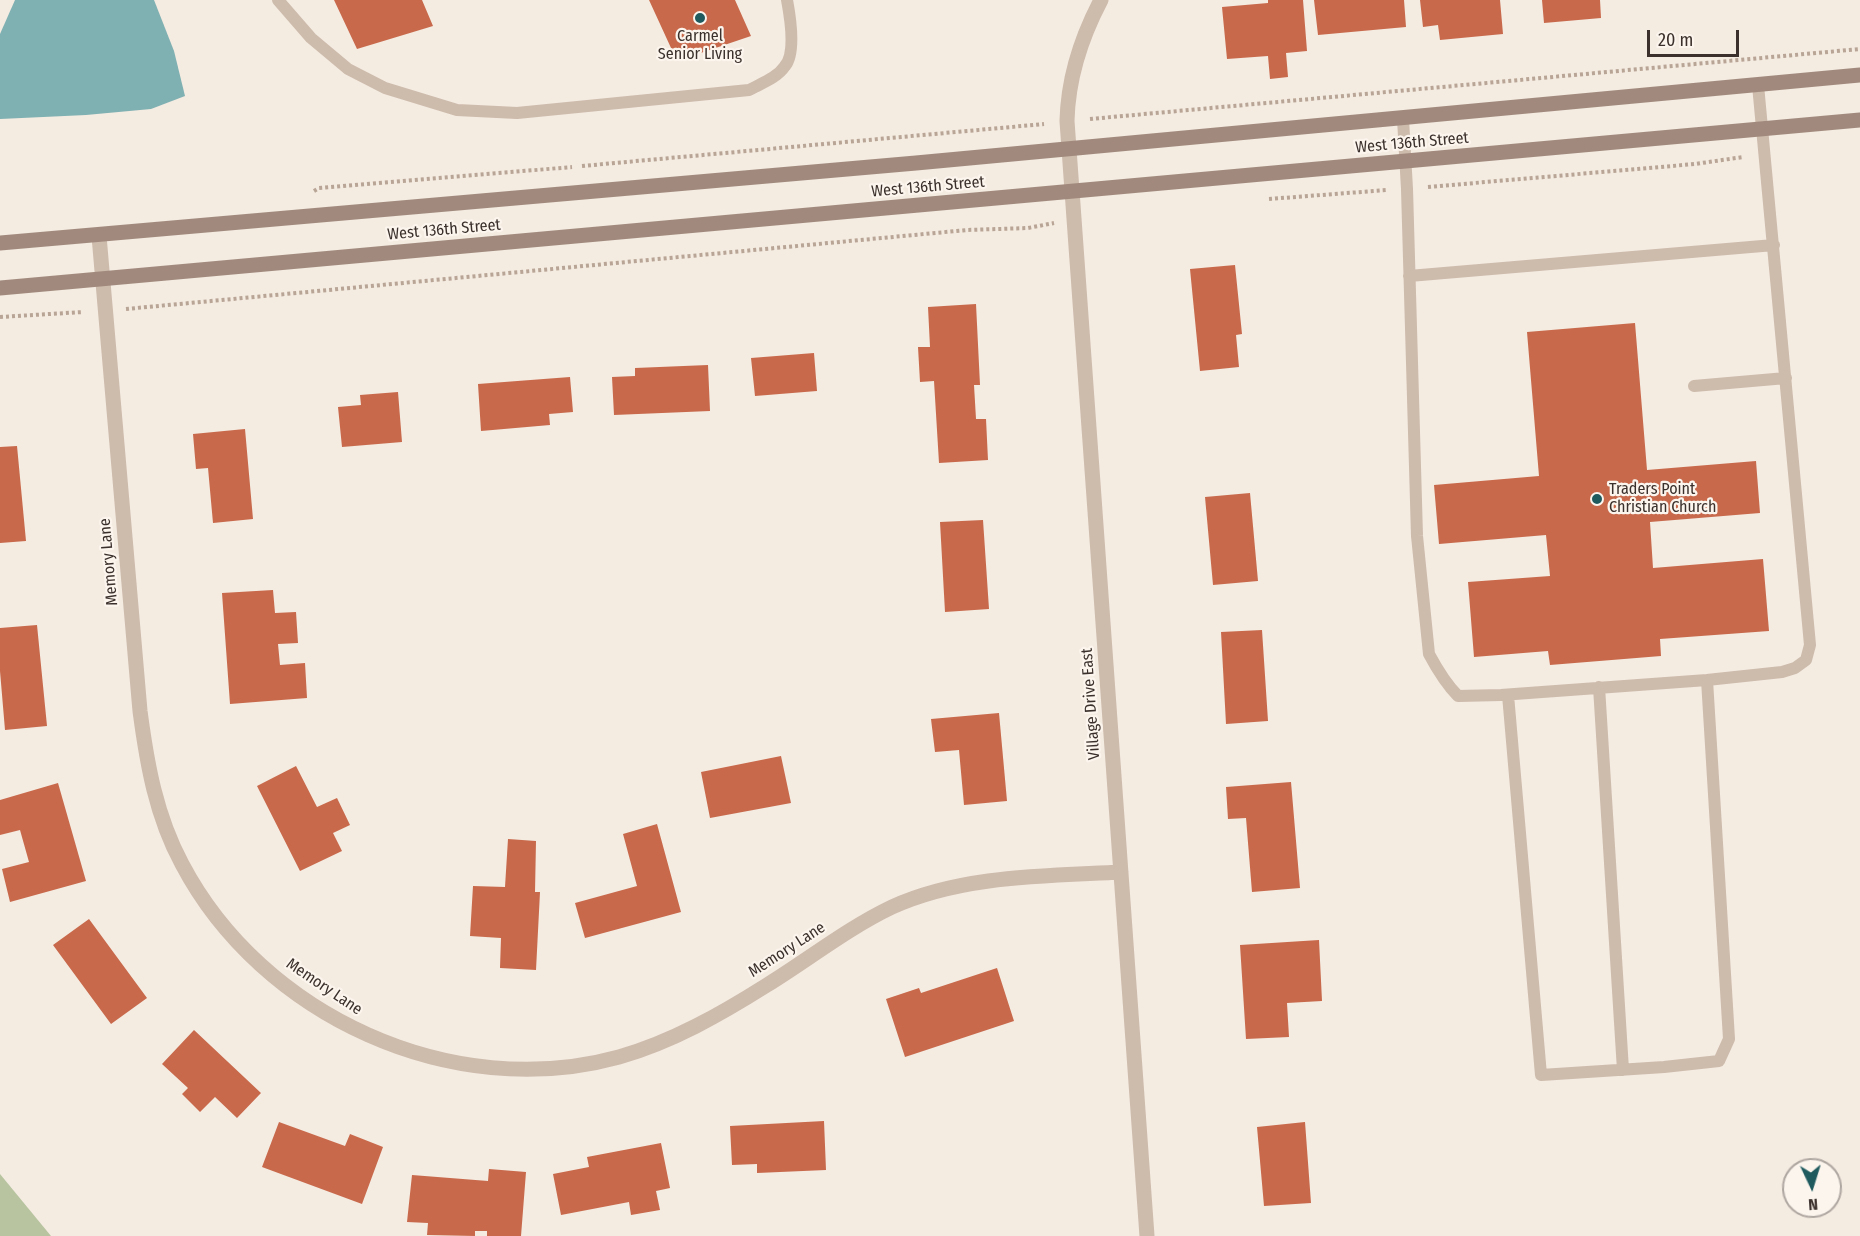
<!DOCTYPE html>
<style>
body{margin:0}
#map{position:relative;width:1860px;height:1236px;overflow:hidden;background:#f4ebe1;font-family:"Fira Sans Condensed",sans-serif}
canvas{display:block}
.north{position:absolute;left:1782px;top:1158px;width:60px;height:60px;box-sizing:border-box;background:#fbf5ee;border:2px solid #aea6a0;border-radius:50%;rotate:176deg;font-size:16px;font-weight:700;line-height:24px;text-align:center;color:#3b302b}
.north::after{content:'';display:block;margin:auto;width:21px;height:27px;background:#1f5a5e;clip-path:polygon(50% 0,100% 100%,50% 72%,0 100%)}
.scale{position:absolute;left:1647px;top:30px;width:92px;height:27px;box-sizing:border-box;border:3px solid #3b302b;border-top:0;padding-left:8px;font-size:18px;line-height:21px;white-space:nowrap;color:#3b302b;-webkit-text-stroke:4px #fbf5ee;paint-order:stroke}
</style>
<div id="map">
<canvas width="1860" height="1236"></canvas>
<div class="north">N</div>
<div class="scale">20 m</div>
</div>
<script>
const ctx = document.querySelector('canvas').getContext('2d');
ctx.lineJoin = 'round';
function paint(path, color) { ctx.fillStyle = color; ctx.fill(path, 'evenodd'); }
function trace(path, color, width, dash) { ctx.strokeStyle = color; ctx.lineWidth = width; ctx.lineCap = dash ? 'butt' : 'round'; ctx.setLineDash(dash || []); ctx.stroke(path); }
function drawText(font, color, halo, rows, align = 'center') {
  ctx.font = font + ' "Fira Sans Condensed",sans-serif'; ctx.lineWidth = 4.5; ctx.setLineDash([]); ctx.textBaseline = 'middle'; ctx.strokeStyle = halo; ctx.fillStyle = color; for (const [text, x, y, turn = 0] of rows) {
    ctx.save(); ctx.translate(x, y); ctx.rotate((+turn || 0) * Math.PI / 180); ctx.textAlign = isNaN(turn) ? turn : align; if (halo) ctx.strokeText(text, 0, 0); ctx.fillText(text, 0, 0); ctx.restore();
  }
}
paint(new Path2D(`
 M0,1174L51,1236H0Z`), '#b8c4a0');
paint(new Path2D(`
 M15,0H154L174,51L185,96L151,109L86,115L0,119V34Z`), '#7fb0b2');
paint(new Path2D(`
 M334,0H422L433,26L357,49Z
 M649,0H735L751,36L677,61Z
 M1268,0H1303L1307,51L1286,53L1288,77L1270,79L1268,56L1227,59L1222,7L1268,3Z
 M1314,0H1404L1406,27L1318,35Z
 M1420,0H1500L1503,34L1440,40L1438,25L1423,27Z
 M1542,0H1600L1601,18L1544,23Z
 M1235,265L1242,334L1236,335L1239,367L1200,371L1190,269Z
 M976,304L980,385H974L976,419H986L988,460L939,463L934,381L920,382L918,347H930L928,307Z
 M1635,323L1647,470L1756,461L1760,513L1650,522L1653,568L1763,559L1769,631L1660,639L1661,656L1550,665L1548,651L1474,657L1468,582L1550,576L1546,535L1439,544L1434,485L1539,476L1527,332Z
 M814,353L817,391L755,396L751,358Z
 M708,365L710,411L614,415L612,377L635,376V368Z
 M570,377L573,412L549,414L550,425L481,431L478,384Z
 M398,392L402,442L342,447L338,407L361,405L360,395Z
 M245,429L253,519L213,523L208,468L196,469L193,434Z
 M17,446L26,541L0,543V447Z
 M1250,493L1258,581L1213,585L1205,497Z
 M983,520L989,609L945,612L940,522Z
 M273,590L275,613L296,612L298,643L278,644L280,665L305,663L307,698L230,704L222,593Z
 M37,625L47,726L5,730L0,671V628Z
 M1262,630L1268,721L1226,724L1221,632Z
 M999,713L1007,801L964,805L959,750L935,752L931,719Z
 M781,756L791,803L710,818L701,772Z
 M296,766L317,807L337,798L350,825L333,833L342,851L300,871L257,786Z
 M1291,782L1300,888L1252,892L1246,818L1228,819L1226,787Z
 M58,783L86,881L10,902L2,869L29,862L20,830L0,835V800Z
 M657,824L681,912L585,938L575,903L637,886L623,834Z
 M508,839L536,841L535,892H540L536,970L500,968L501,938L470,936L473,886L505,887Z
 M89,919L147,998L111,1024L53,945Z
 M1319,940L1322,1001L1287,1003L1289,1037L1246,1039L1240,945Z
 M997,968L1014,1021L905,1057L886,999L919,988L921,993Z
 M194,1030L261,1093L237,1118L215,1097L200,1112L182,1094L188,1088L162,1064Z
 M824,1121L826,1170L757,1173V1164L732,1165L730,1126Z
 M279,1122L345,1146L350,1134L383,1147L362,1204L262,1167Z
 M1305,1122L1311,1203L1264,1206L1257,1127Z
 M661,1143L670,1188L656,1191L660,1210L631,1215L629,1202L561,1215L553,1174L589,1167L587,1157Z
 M489,1169L526,1172L521,1236H487V1231H475V1236L427,1235L428,1223L407,1222L412,1175L488,1181Z`), '#c8694b');
trace(new Path2D(`
 M1090,119L1860,49
 M582,166L1044,124
 M1428,187L1695,164L1743,157
 M314,191L319,188L572,167
 M1269,199L1387,190
 M126,309L967,230L1028,228L1054,223
 M0,317L83,312`), '#b9a596', 4, [3, 3]);
trace(new Path2D(`
 M278,0L311,38L348,69L385,88L457,110L517,113L749,90C762,83 777,78 785,66C796,53 790,16 787,0
 M1403,119L1407,189L1417,536L1429,654C1437,669 1445,683 1458,696L1501,695L1707,680L1782,672L1795,668L1806,660L1810,645L1758,85
 M1409,276L1774,245
 M1694,386L1786,378
 M1599,687L1623,1070
 M1508,695L1541,1075L1664,1067L1719,1061L1729,1039L1707,680`), '#cdbbac', 12);
trace(new Path2D(`
 M1101,0C1081,38 1068,78 1067,121L1147,1236
 M99,236L140,711C147,764 156,816 182,864C262,1016 452,1103 619,1057C672,1042 721,1014 767,985C809,959 848,928 892,907C962,875 1046,876 1121,872`), '#cdbbac', 15);
trace(new Path2D(`
 M0,243L916,163L1860,75
 M0,288L1860,120`), '#a18a7d', 15);
for (const [x, y, r, color] of [
 [700,18,6,"#1f5a5e"],
 [1597,499,6,"#1f5a5e"]
]) { const dot = new Path2D(); dot.arc(x, y, r, 0, 2 * Math.PI); ctx.fillStyle = color; ctx.fill(dot); trace(dot, '#fbf5ee', 2); }
drawText('16px', '#3b302b', '#fbf5ee', [
 ["Carmel",700,37],
 ["Senior Living",700,55],
 ["Traders Point",1609,490,"left"],
 ["Christian Church",1609,508,"left"]
]);
drawText('16px', '#3b302b', '#fbf5ee', [
 ["West 136th Street",1412,143,-5],
 ["West 136th Street",928,187,-5],
 ["West 136th Street",444,230,-5],
 ["Memory Lane",109,562,-95],
 ["Village Drive East",1091,704,-94],
 ["Memory Lane",787,950,-33],
 ["Memory Lane",324,987,34]
]);
</script>
